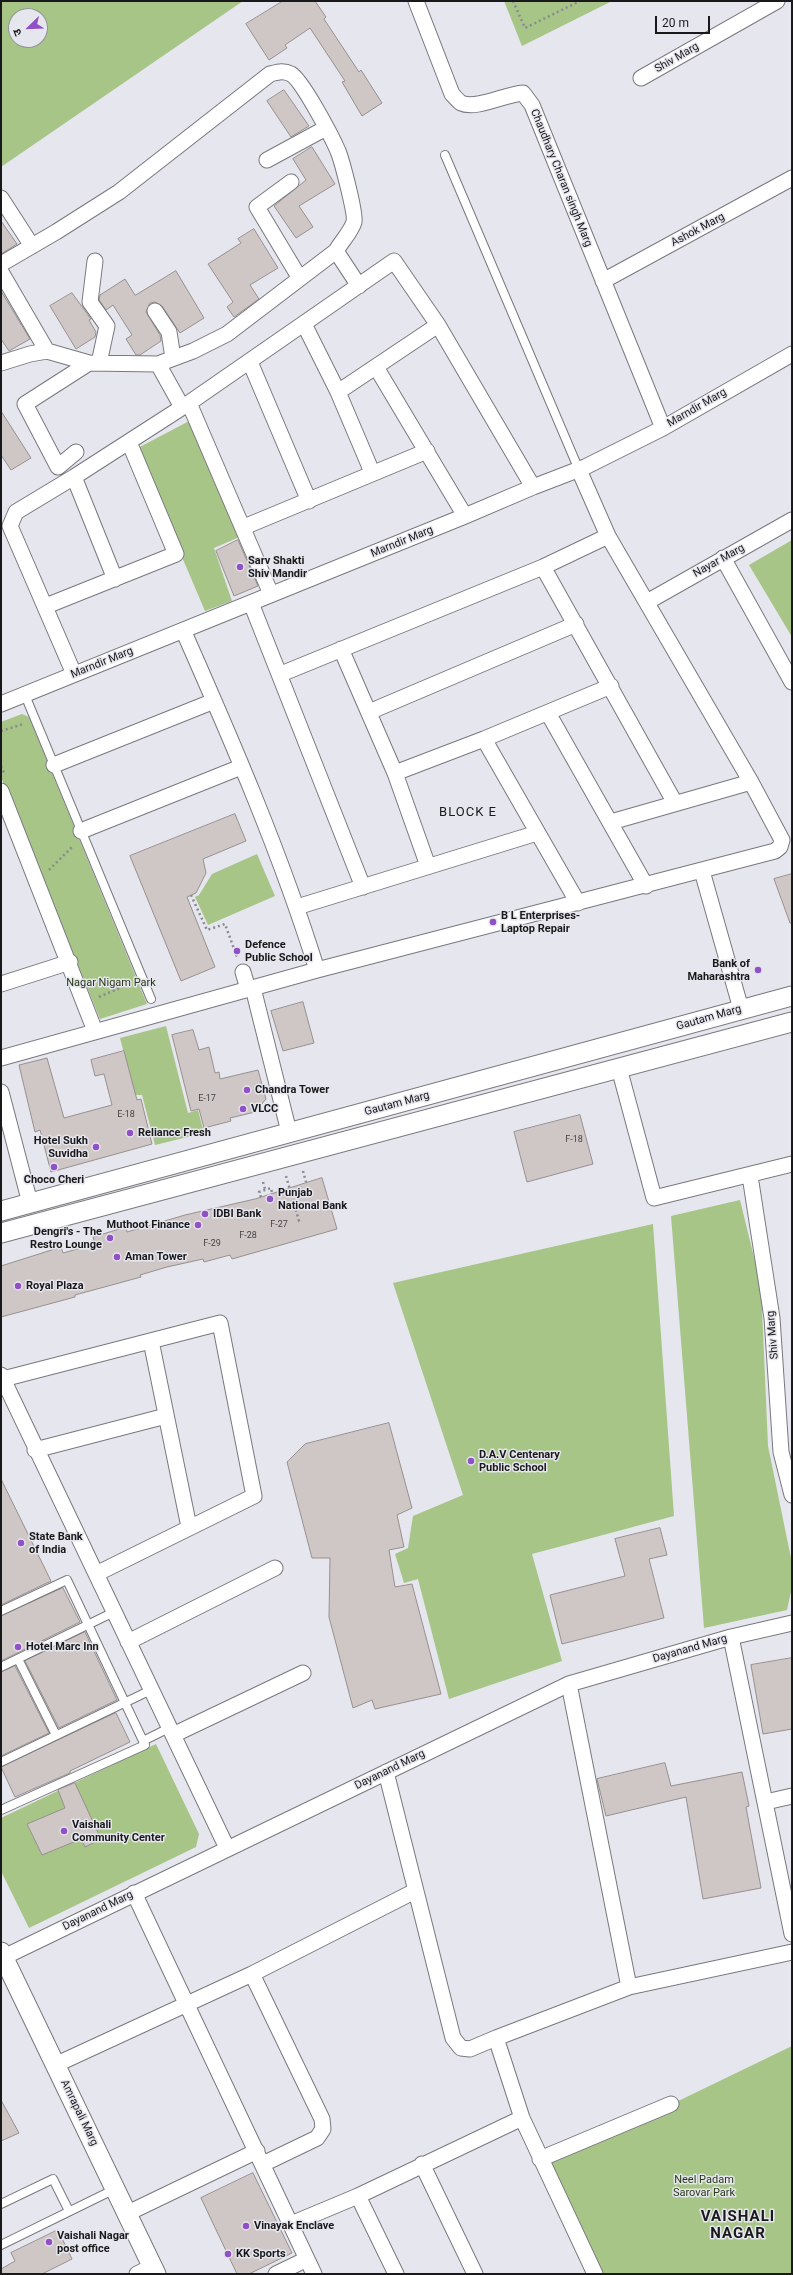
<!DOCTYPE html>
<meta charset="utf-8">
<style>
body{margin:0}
#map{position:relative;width:793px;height:2275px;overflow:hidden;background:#e6e6ee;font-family:Roboto,"Noto Sans Devanagari",sans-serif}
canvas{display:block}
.frame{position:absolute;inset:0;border:2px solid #19191b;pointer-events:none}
.north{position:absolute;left:8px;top:8px;width:40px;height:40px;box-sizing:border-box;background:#e6e6ee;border:1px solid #94949a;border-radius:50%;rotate:247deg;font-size:11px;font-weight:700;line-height:16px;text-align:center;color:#19191b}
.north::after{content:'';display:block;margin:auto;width:14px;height:18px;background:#9151c6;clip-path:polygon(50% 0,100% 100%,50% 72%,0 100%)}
.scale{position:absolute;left:655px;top:16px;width:55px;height:18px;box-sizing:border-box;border:2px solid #19191b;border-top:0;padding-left:5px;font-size:12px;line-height:14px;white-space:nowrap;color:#19191b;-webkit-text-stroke:3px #e6e6ee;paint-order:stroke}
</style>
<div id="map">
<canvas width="793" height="2275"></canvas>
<div class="frame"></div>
<div class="north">उ</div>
<div class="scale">20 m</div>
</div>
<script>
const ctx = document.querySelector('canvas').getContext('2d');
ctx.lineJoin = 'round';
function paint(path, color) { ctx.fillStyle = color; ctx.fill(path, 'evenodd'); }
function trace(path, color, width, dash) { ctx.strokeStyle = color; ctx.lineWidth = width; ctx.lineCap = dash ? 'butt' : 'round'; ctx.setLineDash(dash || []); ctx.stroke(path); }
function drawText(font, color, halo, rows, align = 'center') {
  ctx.font = font + ' Roboto,sans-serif'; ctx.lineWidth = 3; ctx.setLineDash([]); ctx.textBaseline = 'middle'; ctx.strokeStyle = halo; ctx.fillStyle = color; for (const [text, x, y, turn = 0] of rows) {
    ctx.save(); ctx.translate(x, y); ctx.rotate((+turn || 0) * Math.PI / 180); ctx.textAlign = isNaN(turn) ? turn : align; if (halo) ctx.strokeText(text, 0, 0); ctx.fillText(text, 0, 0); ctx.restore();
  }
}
paint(new Path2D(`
 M1,1H243L1,167ZM16,16H40V40H16Z
 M504,1H612L522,46Z
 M193,419L244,535L214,548L232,601L205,611L136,449Z
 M792,540V637L749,565Z
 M22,714L29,717L147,1004L100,1019L1,777V722Z
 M257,854L275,896L208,925L195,897L199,895L212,874Z
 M166,1026L188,1113L198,1110L204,1133L155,1145L142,1095H135L120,1038Z
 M740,1200L761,1286L768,1446L792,1563V1587L787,1610L704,1628L671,1216Z
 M653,1224L674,1516L532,1554L562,1661L449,1699L418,1579L404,1583L395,1554L408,1548L413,1516L463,1495L393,1283Z
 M156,1744L199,1834L196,1847L29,1928L1,1871V1818Z
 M792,2046V2274H603L550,2163Z`), '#a6c587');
const building = new Path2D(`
 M283,1H315L326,17L324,19L359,72L361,70L382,103L362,116L342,82L345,81L310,28L285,45L287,48L269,60L246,24Z
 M284,90L309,126L291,137L267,101Z
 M312,147L335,184L299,206L313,227L296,238L274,206L306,180L293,159Z
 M1,221L17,244L1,254Z
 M254,229L278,268L250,285L259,299L234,317L227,307L233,302L208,264L241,243L238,239Z
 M176,271L204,318L180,333L162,306L155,302L150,303L146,312L160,335L161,341L140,355H136L126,339L132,335L113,305L106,310L99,300L100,295L125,279L135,295Z
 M1,291L30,339L9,351L1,339Z
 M72,293L91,319L89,320L96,332L95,337L76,349L50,306Z
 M1,411L31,458L11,470L1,455Z
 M238,540L258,586L234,596L216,551Z
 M235,814L246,841L203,859L206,873L196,893L187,897L215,967L181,981L130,856Z
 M792,874V923H790L774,879Z
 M303,1002L314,1043L283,1051L271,1011Z
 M193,1030L199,1050L209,1047L215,1073L219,1072L220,1079L258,1070L266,1099L255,1112L230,1118L231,1121L204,1128L199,1109L191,1111L172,1035Z
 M124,1051L137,1100L141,1099L152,1144L51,1172L40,1130L35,1132L19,1065L47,1058L64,1118L112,1105L104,1074L95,1076L91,1060Z
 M580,1115L593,1164L527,1182L514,1132Z
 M322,1178L337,1229L232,1259L230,1255L204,1262L203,1259L167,1267L140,1275L141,1277L75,1295V1297L1,1317V1266L61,1247L63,1253L95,1244L93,1237L126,1227L127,1232L185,1215L255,1199Z
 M389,1423L412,1508L397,1515L404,1547L389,1550L395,1587L412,1584L441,1694L375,1709L372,1700L353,1708L329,1617L330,1558H312L287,1462L305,1444Z
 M1,1479L51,1581L1,1605Z
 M660,1528L667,1555L649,1559L664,1618L562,1644L550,1595L625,1576L615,1539Z
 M63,1588L80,1622L1,1661V1616Z
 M85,1632L117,1700L59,1728L25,1661Z
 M792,1658V1729L763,1734L751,1665Z
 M15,1666L49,1733L1,1756V1672Z
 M116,1713L130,1742L70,1771V1773L15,1797L1,1767Z
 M665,1763L671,1786L742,1772L749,1806L746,1807L761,1888L703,1899L686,1797L606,1816L597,1779Z
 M75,1783L101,1839L85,1847L81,1839L42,1855L27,1824L65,1808L58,1790Z
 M1,2100L19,2133L1,2141Z
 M253,2173L292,2253L249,2274H237L201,2198Z
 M58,2230L72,2259L42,2274H1V2269L15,2261L11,2253Z`);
paint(building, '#cfc6c6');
trace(building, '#988f8f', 1);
const service = new Path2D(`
 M445,155L579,470
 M25,695L151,999
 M1,1611L67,1580L145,1745L1,1810
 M18,1659L56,1735
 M1,1667L114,1612
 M143,1741L169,1728
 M1,1762L151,1690
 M1,2204L53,2179L69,2211
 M1,2245L115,2189`);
const minor = new Path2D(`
 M416,1L452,94C454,96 458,101 461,103C476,110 506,94 523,93L532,105L663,428
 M641,78L777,1
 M267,160L326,128
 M291,182L257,207L299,277
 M1,198L32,246
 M95,261L90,302L107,326L99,363
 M1,264L56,232L119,192L270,74C278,72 283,70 291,74C302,80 332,137 338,151C342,161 356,214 354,222C351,232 341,242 336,251
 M1,272L47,351L89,363L158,364L193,351L227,334L336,251L359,286
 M603,281L792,178
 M155,311L169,332L173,358
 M304,324L338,392L372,472
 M250,362L309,501
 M1,363L30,354L47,351
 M158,364L182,407
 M376,367L465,516
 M338,392L438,325
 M189,403L271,594
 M76,452L58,467L25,404L89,363
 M74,477L115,579
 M244,527L427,451
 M723,558L792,682
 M543,567L675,803
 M647,602L792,520
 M251,603L363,887
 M46,606L176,554L129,442
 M183,630C232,741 281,854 317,970
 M341,649L395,773L428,866
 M74,674L10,526L16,512L74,477L189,403L394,261L438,325L533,487
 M281,674L543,567L608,536
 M1,704L465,516L533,487L585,467L663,428L792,354
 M369,712L576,624
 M548,713L646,886
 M484,739L578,903
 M54,765L214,701
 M395,773L484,739L611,686
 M1,791L95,1031
 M611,822L751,782
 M81,831L241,767
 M702,871L741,1009
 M297,907L537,833
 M243,972L248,989
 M1,984L70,962
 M253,988L289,1132
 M1,1058L317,970L775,851L780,847L782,840L751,782L608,536L579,470
 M619,1068L654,1198L792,1164
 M1,1092L30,1203
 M750,1176L772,1318L781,1452L792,1495
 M151,1341L189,1527
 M1,1375L227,1848
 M3,1379L220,1323L254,1496L96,1574
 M35,1450L166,1416
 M731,1637L792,1934
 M128,1642L275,1568
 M569,1684L629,1987
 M173,1735L303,1673
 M386,1772L453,2038L461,2048L470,2049L496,2038L629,1987L792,1952
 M766,1802L792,1796
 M134,1893L314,2274
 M4,1957L569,1684L731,1637L792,1623
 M252,1974L322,2119L323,2129L317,2138L263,2164
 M496,2038L522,2118L595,2274
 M55,2065L252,1974L415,1891
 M540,2159L671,2104
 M422,2164L475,2274
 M358,2196L396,2274
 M128,2213L257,2151
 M291,2224L358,2196L522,2118
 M137,2274L153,2266
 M276,2274L307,2259`);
const tertiary = new Path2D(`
 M1,1211L792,996
 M1,1233L792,1022
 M1,1952L156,2274`);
trace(service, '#78787f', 10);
trace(minor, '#78787f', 17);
trace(tertiary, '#78787f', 21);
trace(new Path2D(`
 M513,1L525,28L580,1
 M1,731L23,724
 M1,766L5,775
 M49,870L73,846
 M191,895L207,930L225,924L237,957
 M99,997L131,983
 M303,1171L306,1182
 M286,1176L299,1221L302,1220
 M263,1182L265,1189
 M261,1197L259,1192L271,1188L272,1193`), '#8a8a90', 2.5, [2, 3]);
trace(service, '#fff', 8);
trace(minor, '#fff', 15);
trace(tertiary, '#fff', 19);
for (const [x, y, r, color] of [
 [240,567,4,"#9151c6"],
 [493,922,4,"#9151c6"],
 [237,951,4,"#9151c6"],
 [758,970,4,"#9151c6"],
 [247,1090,4,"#9151c6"],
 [243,1109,4,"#9151c6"],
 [130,1133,4,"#9151c6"],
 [96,1147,4,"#9151c6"],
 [54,1167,4,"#9151c6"],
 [270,1199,4,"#9151c6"],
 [205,1214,4,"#9151c6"],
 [198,1225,4,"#9151c6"],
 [110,1238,4,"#9151c6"],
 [117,1257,4,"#9151c6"],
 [18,1286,4,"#9151c6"],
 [471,1461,4,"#9151c6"],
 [21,1543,4,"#9151c6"],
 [18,1647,4,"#9151c6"],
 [64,1831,4,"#9151c6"],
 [246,2226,4,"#9151c6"],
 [49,2242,4,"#9151c6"],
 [228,2254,4,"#9151c6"]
]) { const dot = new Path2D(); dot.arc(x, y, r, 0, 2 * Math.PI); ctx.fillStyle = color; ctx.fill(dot); trace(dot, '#e6e6ee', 1.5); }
drawText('9px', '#464446', null, [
 ["E-17",207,1099],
 ["E-18",126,1115],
 ["F-18",574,1140],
 ["F-27",279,1225],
 ["F-28",248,1236],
 ["F-29",212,1244]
]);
drawText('11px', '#19191b', '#e6e6ee', [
 ["Shiv Marg",677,58,-30],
 ["Chaudhary Charan singh Marg",561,178,68],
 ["Ashok Marg",698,230,-28],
 ["Marndir Marg",697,408,-30],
 ["Marndir Marg",402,542,-22],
 ["Nayar Marg",719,561,-29],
 ["Marndir Marg",102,663,-22],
 ["Gautam Marg",709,1018,-16],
 ["Gautam Marg",397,1104,-15],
 ["Shiv Marg",773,1335,-95],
 ["Dayanand Marg",690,1649,-16],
 ["Dayanand Marg",390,1770,-26],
 ["Dayanand Marg",98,1911,-26],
 ["Amrapali Marg",79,2113,64]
]);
drawText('bold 11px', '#19191b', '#e6e6ee', [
 ["Sarv Shakti",248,561],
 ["Shiv Mandir",248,574],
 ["B L Enterprises-",501,916],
 ["Laptop Repair",501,929],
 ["Defence",245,945],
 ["Public School",245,958],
 ["Bank of",750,964,"right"],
 ["Maharashtra",750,977,"right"],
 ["Chandra Tower",255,1090],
 ["VLCC",251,1109],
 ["Reliance Fresh",138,1133],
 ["Hotel Sukh",88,1141,"right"],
 ["Suvidha",88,1154,"right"],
 ["Choco Cheri",54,1180,"center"],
 ["Punjab",278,1193],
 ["National Bank",278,1206],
 ["IDBI Bank",213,1214],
 ["Muthoot Finance",190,1225,"right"],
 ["Dengri's - The",102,1232,"right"],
 ["Restro Lounge",102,1245,"right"],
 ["Aman Tower",125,1257],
 ["Royal Plaza",26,1286],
 ["D.A.V Centenary",479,1455],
 ["Public School",479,1468],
 ["State Bank",29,1537],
 ["of India",29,1550],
 ["Hotel Marc Inn",26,1647],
 ["Vaishali",72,1825],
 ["Community Center",72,1838],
 ["Vinayak Enclave",254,2226],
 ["Vaishali Nagar",57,2236],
 ["post office",57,2249],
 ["KK Sports",236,2254]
], 'left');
drawText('11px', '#293916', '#e6e6ee', [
 ["Nagar Nigam Park",111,983],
 ["Neel Padam",704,2180],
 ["Sarovar Park",704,2193]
]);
ctx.letterSpacing = '1px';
drawText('13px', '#19191b', '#e6e6ee', [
 ["BLOCK E",468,813]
]);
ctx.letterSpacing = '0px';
ctx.letterSpacing = '1px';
drawText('bold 15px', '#19191b', '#e6e6ee', [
 ["VAISHALI",738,2217],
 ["NAGAR",738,2234]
]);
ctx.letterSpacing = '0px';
</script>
